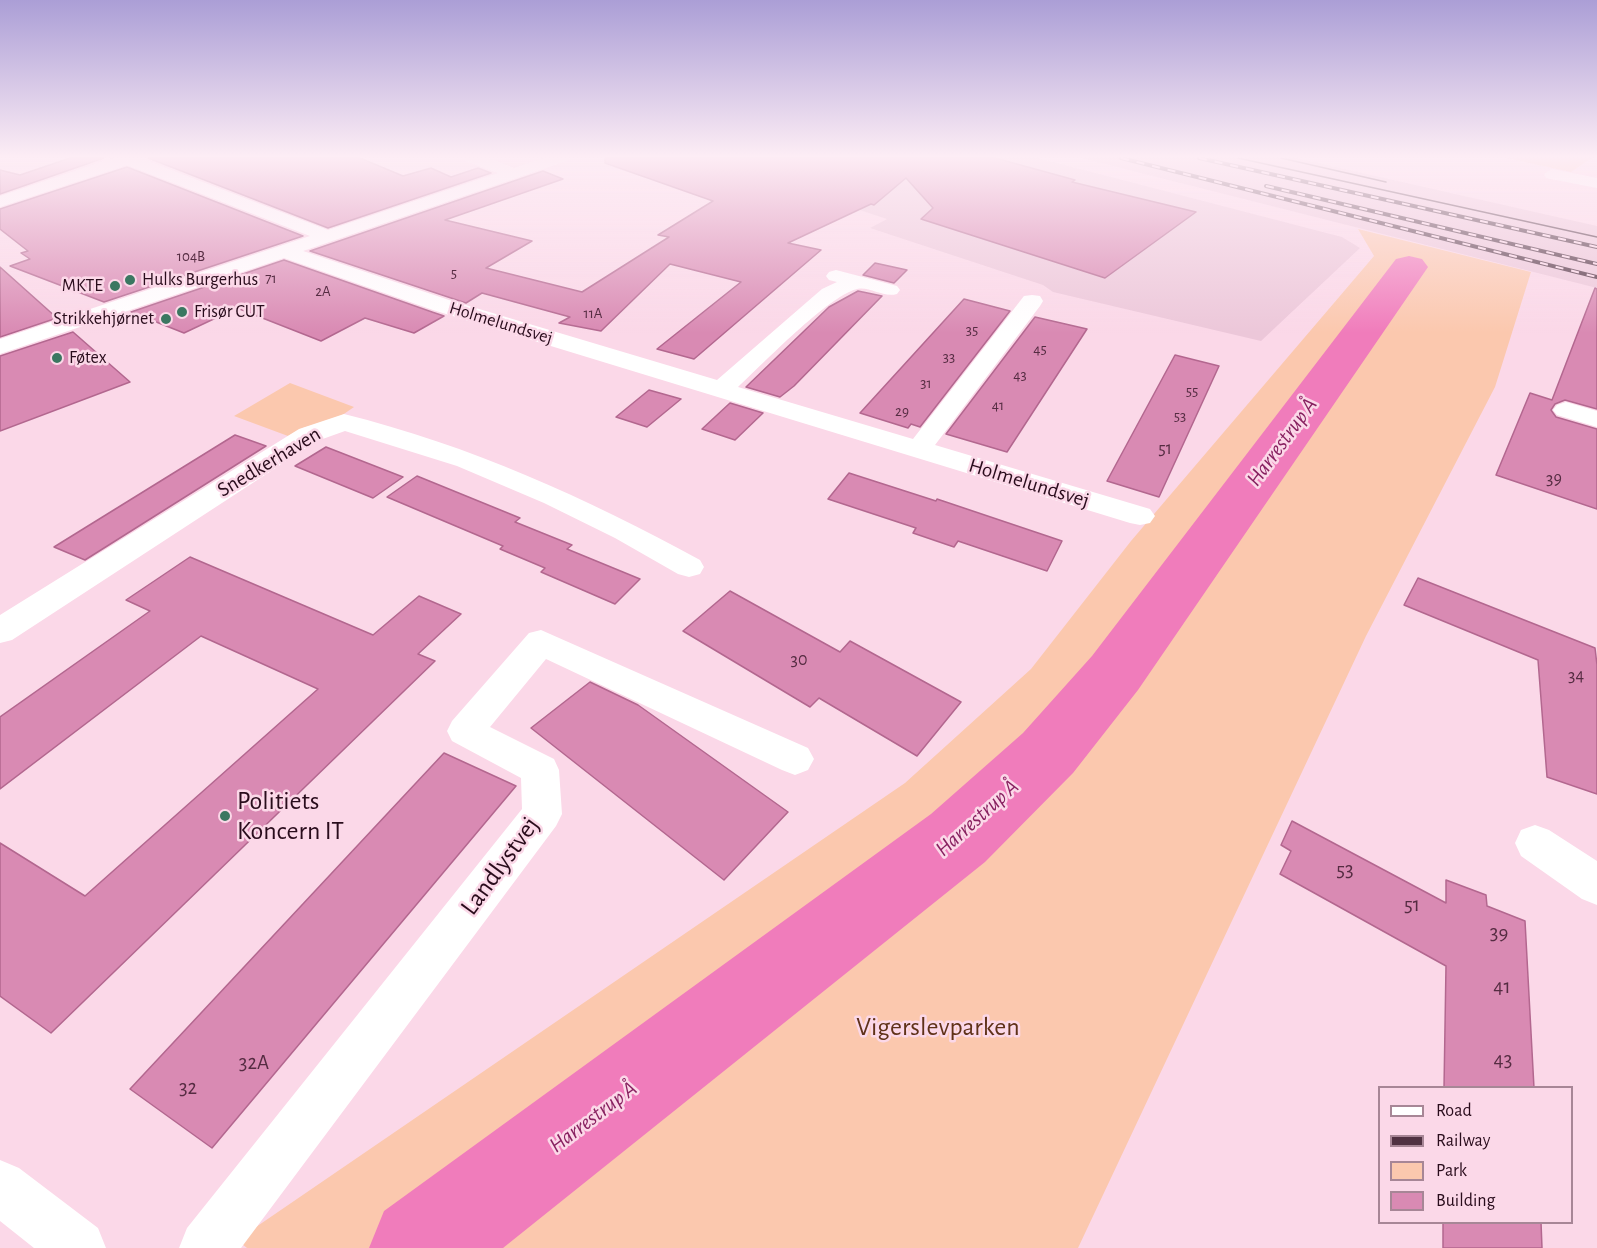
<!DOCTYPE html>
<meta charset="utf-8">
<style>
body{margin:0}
#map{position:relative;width:1597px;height:1248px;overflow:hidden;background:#fbd8e8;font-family:"Alegreya Sans",sans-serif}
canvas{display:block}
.legend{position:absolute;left:1378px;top:1086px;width:195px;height:138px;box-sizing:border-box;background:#fbd8e8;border:2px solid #a78696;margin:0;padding:8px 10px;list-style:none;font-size:18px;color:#290c1c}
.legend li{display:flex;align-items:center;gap:12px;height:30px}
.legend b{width:30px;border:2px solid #a78696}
</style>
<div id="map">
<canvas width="1597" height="1248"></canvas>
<ul class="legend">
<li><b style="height:8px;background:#fff"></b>Road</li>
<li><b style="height:8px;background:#503242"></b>Railway</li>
<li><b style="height:16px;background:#fbc8ae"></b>Park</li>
<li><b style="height:16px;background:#d98ab3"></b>Building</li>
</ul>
</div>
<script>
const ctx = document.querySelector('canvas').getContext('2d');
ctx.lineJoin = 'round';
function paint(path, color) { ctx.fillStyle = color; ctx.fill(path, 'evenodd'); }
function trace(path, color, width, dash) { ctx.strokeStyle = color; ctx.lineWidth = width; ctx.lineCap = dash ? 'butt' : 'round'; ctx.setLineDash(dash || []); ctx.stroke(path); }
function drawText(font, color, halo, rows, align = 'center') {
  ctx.font = font + ' "Alegreya Sans",sans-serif'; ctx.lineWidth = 5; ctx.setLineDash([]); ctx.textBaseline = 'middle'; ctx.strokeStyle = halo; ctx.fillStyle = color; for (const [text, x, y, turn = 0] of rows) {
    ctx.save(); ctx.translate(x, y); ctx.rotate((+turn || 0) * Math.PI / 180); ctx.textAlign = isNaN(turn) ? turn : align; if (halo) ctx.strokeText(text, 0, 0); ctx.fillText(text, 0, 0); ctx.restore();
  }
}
paint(new Path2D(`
 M1038,158L1342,237L1360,248L1261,341L1053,292L1043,285L870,228L887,219L832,201L768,159Z
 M1081,158H1296L1597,226V288Z`), '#ecc7d9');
paint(new Path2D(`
 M1506,158H1592L1571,172Z
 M1358,229L1531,272L1495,387L1366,636L1078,1248H247L237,1240L905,783L1031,669L1131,541L1374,256Z
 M290,383L354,407L338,418L303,428L288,436L234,416Z`), '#fbc8ae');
paint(new Path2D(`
 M1409,256L1422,259L1428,267L1138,690L1073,773L985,862L503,1248H369L384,1211L931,814L1023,733L1092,656L1396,259Z`), '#f07cbb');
const building = new Path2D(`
 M70,158H104L0,194V170L20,175Z
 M148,158H360L403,176L431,168L451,177L478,168L491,173L328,228Z
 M605,158H995L1075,180L1072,182L1196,212L1105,278L921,219L933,208L906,178L874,205L871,204L788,243L821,250L694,359L657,349L741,282L670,264L601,331L559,323L570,317L482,293L466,303L310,251L543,171L563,179L445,220L532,241L486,268L582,292L669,237L658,235L713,201L605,163Z
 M127,167L303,236L104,302L10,266L30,259L21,253L28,251L0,229V209Z
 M284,260L432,312L444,316L414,333L365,318L321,341L237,308L184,333L131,312Z
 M875,263L907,270L894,283L863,275Z
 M0,267L57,318L0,337Z
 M1595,288L1597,289V409L1565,400L1555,404L1551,410L1556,417L1597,429V509L1496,475L1530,393L1552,400Z
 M858,291L882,296L794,386L780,397L746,387L829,307Z
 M964,299L1010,311L920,427L911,424L908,428L860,413Z
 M1035,317L1087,329L1007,452L946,434Z
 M73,332L130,382L0,431V356Z
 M1175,355L1219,366L1159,497L1107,481Z
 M649,390L681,399L647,427L616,417Z
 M730,403L763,413L735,440L702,429Z
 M235,435L266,446L85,560L54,547Z
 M326,447L403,477L373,498L295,466Z
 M849,473L936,501L937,499L1062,541L1047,571L958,541L954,547L913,533L916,528L828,499Z
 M417,476L520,518L515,522L572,545L567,549L640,579L615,604L541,572L545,568L500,549L503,546L387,497Z
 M190,557L373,635L419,596L461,614L418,654L435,661L51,1033L0,996V843L85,896L318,689L201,636L0,789V717L150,611L126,600Z
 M1418,578L1595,648L1597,665V794L1547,777L1538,660L1404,605Z
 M730,591L840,652L850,641L961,702L917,756L819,698L810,707L683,631Z
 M590,682L638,705L788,812L724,880L531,728Z
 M444,753L516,786L212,1148L130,1089Z
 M1292,821L1446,903V880L1486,895L1487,906L1525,921L1534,1088H1444L1446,966L1280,874L1291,851L1281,845Z
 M1443,1222H1541L1542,1248H1443Z`);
paint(building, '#d98ab3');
trace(building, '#b3678f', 1.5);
paint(new Path2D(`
 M113,158H140L328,230L498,173L466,161L464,158H488L514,168L543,158H568L566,161L303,251L449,300L717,380L822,289L837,282L829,280L826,276L829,272L836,270L897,286L900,290L897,294C883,298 870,286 857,289C828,296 763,364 738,387L913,439L1024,296L1032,295L1040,296L1043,301L1040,306L935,445L1150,509L1155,516L1150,523L1140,525L1130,523L433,310L284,258L0,354V339L310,236L127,165L0,207V196Z
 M1552,169L1597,178V188L1546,178L1544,174Z
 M1566,402L1597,411V427L1557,415L1553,410L1557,405Z
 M344,414C469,445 587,498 700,560L704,567L700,574L689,577L678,574L615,538L544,503L457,466L345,431L317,441L12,640L0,643V615L299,429Z
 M541,630L808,748L814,759L808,770L795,775L782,770L546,659L490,727L554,759L559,770L562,814L556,826L241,1248H179L187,1228L522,809L521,778L452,741L447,731L452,721L529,633Z
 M1535,825L1549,830L1597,861V905L1582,899L1521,856L1515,843L1521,830Z
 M0,1160L19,1168L98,1228L106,1248H34L0,1221Z`), '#fff');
trace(new Path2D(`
 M1238,158L1597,237
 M1281,158L1386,182`), '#503242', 1.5);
const rail = new Path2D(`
 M1121,158L1597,277
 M1199,158L1597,247
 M1266,186L1597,264`);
trace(rail, '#503242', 4);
trace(rail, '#fbd8e8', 2, [8]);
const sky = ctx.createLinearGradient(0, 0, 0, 333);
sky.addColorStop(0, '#ab9ed6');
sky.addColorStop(0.47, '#fdedf5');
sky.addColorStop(1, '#fdedf500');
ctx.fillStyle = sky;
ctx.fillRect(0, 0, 1597, 333);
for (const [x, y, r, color] of [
 [130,280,6,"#3b7761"],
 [115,286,6,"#3b7761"],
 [182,312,6,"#3b7761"],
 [166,319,6,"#3b7761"],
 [57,358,6,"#3b7761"],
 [225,816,6,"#3b7761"]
]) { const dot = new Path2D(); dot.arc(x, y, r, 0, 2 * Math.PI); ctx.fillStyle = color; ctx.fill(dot); trace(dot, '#fbd8e8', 2); }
drawText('15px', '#552c42', null, [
 ["104B",191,256],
 ["5",454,273],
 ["71",271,278],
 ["2A",323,291],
 ["11A",593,313],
 ["35",972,330],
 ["45",1040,349],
 ["33",949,357],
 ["43",1020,375],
 ["31",926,383],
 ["55",1192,391],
 ["41",998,405],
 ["29",902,411],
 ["53",1180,416]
]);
drawText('18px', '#290c1c', '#fbd8e8', [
 ["Hulks Burgerhus",142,280],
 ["MKTE",103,286,"right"],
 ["Frisør CUT",194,312],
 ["Strikkehjørnet",154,319,"right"],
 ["Føtex",69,358]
], 'left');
drawText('18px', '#290c1c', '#fbd8e8', [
 ["Holmelundsvej",501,323,17]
]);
drawText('18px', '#552c42', null, [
 ["51",1165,449],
 ["39",1554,479],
 ["30",799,660],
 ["34",1576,676]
]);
drawText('21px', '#290c1c', '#fbd8e8', [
 ["Snedkerhaven",269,462,-31],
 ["Holmelundsvej",1029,483,17]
]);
drawText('21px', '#552c42', null, [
 ["53",1345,870],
 ["51",1412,905],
 ["39",1499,933],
 ["41",1502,987],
 ["43",1503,1060],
 ["32A",254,1063],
 ["32",188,1088]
]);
drawText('italic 22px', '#882160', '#fbd8e8', [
 ["Harrestrup Å",1282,442,-54],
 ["Harrestrup Å",977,818,-42],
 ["Harrestrup Å",593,1117,-37]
]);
drawText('26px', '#290c1c', '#fbd8e8', [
 ["Politiets",237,801],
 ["Koncern IT",237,831]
], 'left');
drawText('26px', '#290c1c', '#fbd8e8', [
 ["Landlystvej",500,866,-54]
]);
drawText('26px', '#5f3118', '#fbd8e8', [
 ["Vigerslevparken",938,1027]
]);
</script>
